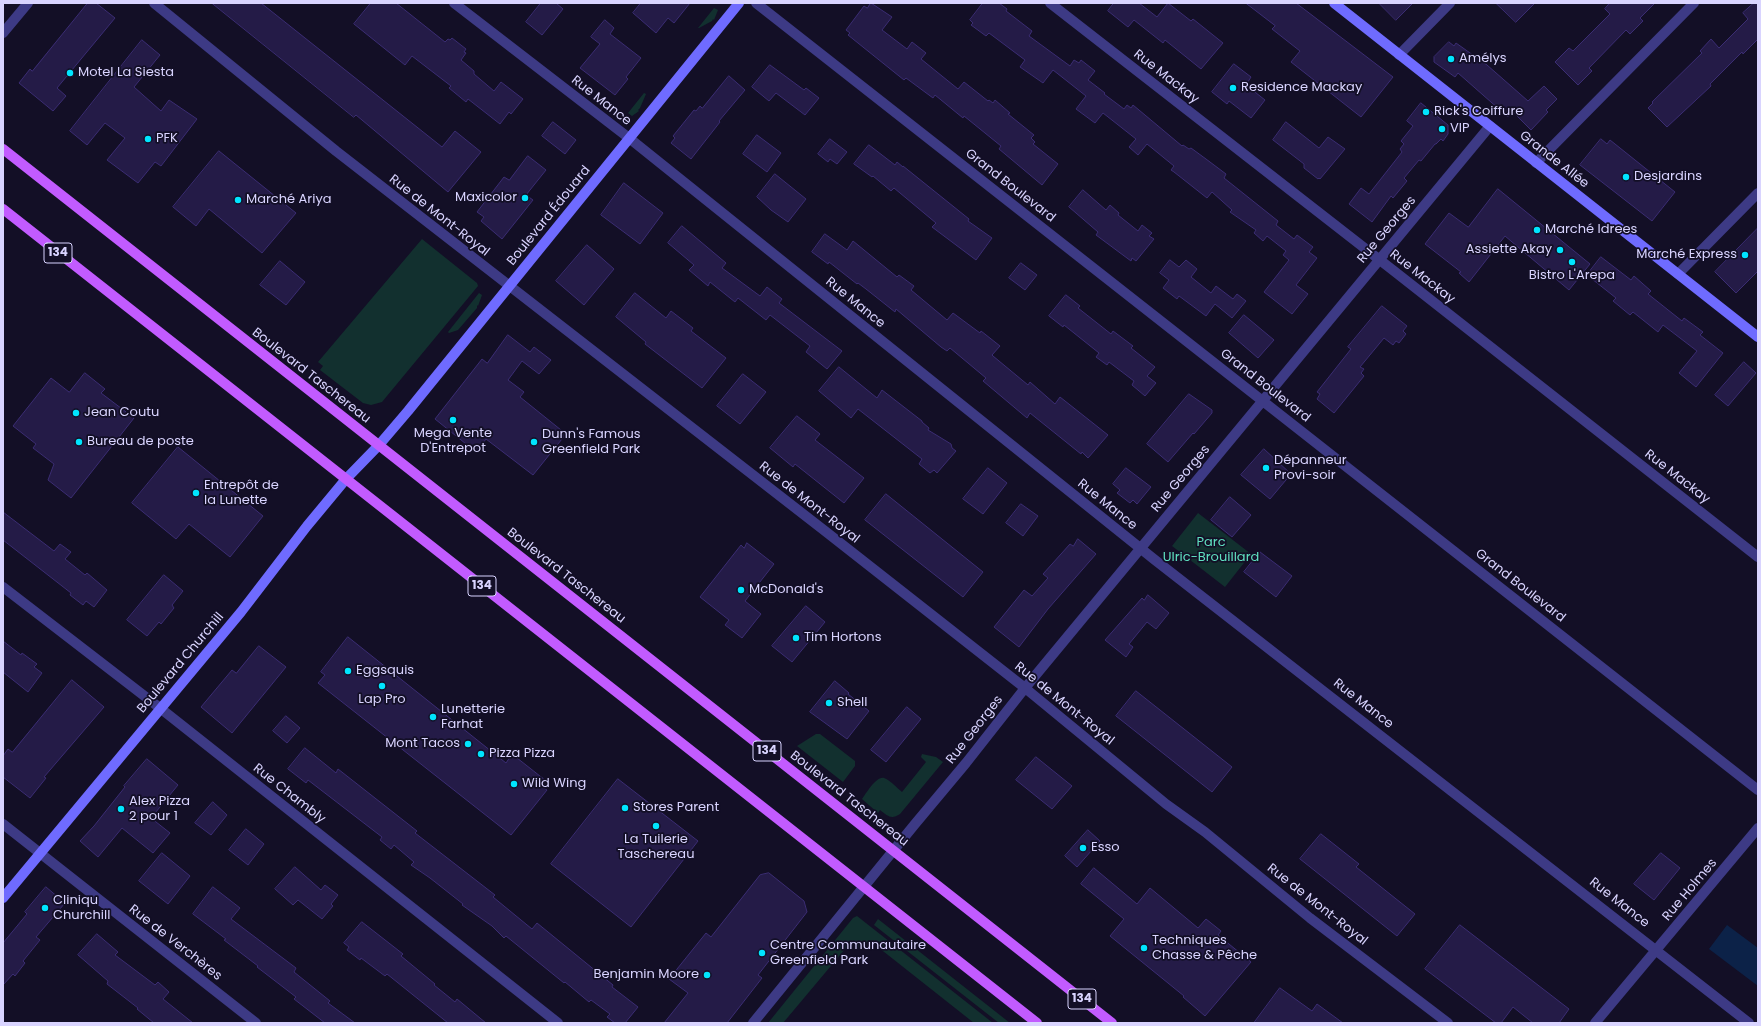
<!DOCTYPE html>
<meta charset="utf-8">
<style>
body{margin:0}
#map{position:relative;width:1761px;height:1026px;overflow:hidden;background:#130f26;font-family:Poppins,sans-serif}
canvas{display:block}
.frame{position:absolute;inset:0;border:4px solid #d9d4ff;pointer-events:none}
</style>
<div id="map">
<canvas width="1761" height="1026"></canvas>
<div class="frame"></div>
</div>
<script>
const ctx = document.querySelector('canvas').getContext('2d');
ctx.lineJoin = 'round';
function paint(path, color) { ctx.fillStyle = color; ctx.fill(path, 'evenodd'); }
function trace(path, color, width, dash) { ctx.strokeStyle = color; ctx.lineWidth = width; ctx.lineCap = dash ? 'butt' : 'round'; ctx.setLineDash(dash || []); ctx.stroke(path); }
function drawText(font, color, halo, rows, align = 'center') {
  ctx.font = font + ' Poppins,sans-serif'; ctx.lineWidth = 3.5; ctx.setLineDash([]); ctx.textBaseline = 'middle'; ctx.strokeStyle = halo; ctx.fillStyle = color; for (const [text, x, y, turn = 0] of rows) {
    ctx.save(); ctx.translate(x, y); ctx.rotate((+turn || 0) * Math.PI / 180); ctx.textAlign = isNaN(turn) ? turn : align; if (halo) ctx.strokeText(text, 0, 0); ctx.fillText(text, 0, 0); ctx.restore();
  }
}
paint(new Path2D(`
 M714,8L718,10L714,20L713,19L712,21L699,28H698Z
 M644,93L646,94L640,108L638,110L639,111L632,116L628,113Z
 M525,238L522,251L513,261L509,258Z
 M422,239L477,283L478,286L382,402L371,405L363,403L320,370L323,366L318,362Z
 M479,293L482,295L478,306L477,305V308L458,330L449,333L448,332Z
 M1198,513L1251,554L1225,587L1172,546Z
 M816,734H820L855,761V766L843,782L797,746Z
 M922,754L936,757L943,762L900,814C891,820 888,816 880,810L878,813L862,799C866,794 876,776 884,778C890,780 897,788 902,792L926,762L921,757Z
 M857,916L993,1023H974L869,940L861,949L851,942L783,1023H768L853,918Z
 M878,919L1010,1023H999L874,925Z`), '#12302f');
paint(new Path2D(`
 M1727,925L1758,948V986L1709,949Z`), '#0c2248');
const building = new Path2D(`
 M88,3H96L115,18L57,88L66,96L53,111L19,83L30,69L32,71Z
 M212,3H261L442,147L455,131L481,152L448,192L356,115L354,117Z
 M371,3H396L445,42L448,39L450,40L452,38L466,49L464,52L466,53L461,60L474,71V74L494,91L501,82L523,99L511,114L509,112L500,124L468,99L466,102L449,88L451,86L412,56L405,65L354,24Z
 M541,3H556L563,9L542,35L526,22Z
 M641,3H690L674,23L668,18L656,33L633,13Z
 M871,3L892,17L882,30L907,49L912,42L926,53L921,59L958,89L964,82L988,101L989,100L993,103L995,100L1010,113L1008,114L1034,135L1031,138L1035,142L1033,144L1058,164L1042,185L999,149L1001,146L964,116L963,118L935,95L933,98L906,78L904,80L848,35L850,33L846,30L864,6L867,8Z
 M983,3H999L1007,9L1006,11L1032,31L1029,36L1070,66L1074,60L1079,63L1081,60L1095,71L1088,80L1105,93L1104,94L1124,109L1127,105L1131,108L1133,105L1182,146L1183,145L1189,149L1191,148L1206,159L1226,174L1224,178L1278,221L1276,225L1294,239L1297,235L1313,247L1309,252L1317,258L1296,285L1308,294L1292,314L1264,292L1289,260L1283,255L1286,251L1267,236L1263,241L1254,233L1256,230L1230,212L1232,210L1212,192L1207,198L1174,172L1171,170L1174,166L1147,144L1138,155L1129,147L1136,139L1103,113L1095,123L1076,109L1086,96L1053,70L1043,83L1020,67L1025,60L989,33L986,36L971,25L973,23L970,20Z
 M1114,3H1139L1157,17L1168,3L1191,21L1193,19L1223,43L1201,69L1165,40L1163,43L1134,20L1128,27L1108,11Z
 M1246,3H1296L1393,77L1361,117L1291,62L1300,51L1272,29L1275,26Z
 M1379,3H1413L1396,20Z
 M1496,3H1535L1516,22Z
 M1610,3H1655L1640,18L1643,21L1630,34L1626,30L1589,68L1592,71L1578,85L1555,62L1569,48L1573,51L1610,14L1605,9Z
 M1754,3H1758V39L1743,54L1742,52L1710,84L1711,86L1667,127L1648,108L1653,103L1652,102L1702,53L1700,51L1711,39L1719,48L1748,19L1743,13Z
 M605,20L614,28L610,34L641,58L626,77L628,79L615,95L580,68L600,44L591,37Z
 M142,40L160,55L134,87L161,111L169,100L197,119L161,166L155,162L138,183L107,160L125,138L105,123L87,145L70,131Z
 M1449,42L1454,46L1456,43L1487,65L1528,101L1544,86L1557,99L1546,110L1548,112L1531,130L1513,112L1508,117L1458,73L1455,77L1434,62V57Z
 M1234,64L1251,77L1246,85L1265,100L1251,118L1229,101L1227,104L1212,92Z
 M770,65L804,90L806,88L819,98L805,115L776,93L769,101L752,87Z
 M729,76L745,90L719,121L720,122L691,159L671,143L675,138L673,136L694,110L696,111L700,106L702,108Z
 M1421,103L1448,125V134L1443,141L1441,139L1436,144H1435L1421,161L1419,160L1404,178L1407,181L1393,198L1391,196L1372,222L1349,204L1361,188L1369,194L1402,152L1400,149L1404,144L1401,141L1413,126L1407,121Z
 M553,122L576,140L565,154L542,136Z
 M1286,122L1319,148L1328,137L1345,149L1320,179L1319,178L1318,179L1304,168V164L1273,140Z
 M757,135L781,153L767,172L743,154Z
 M830,139L847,152L837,164L830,159L828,162L818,154Z
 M1601,139L1607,144L1610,140L1675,192L1652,221L1580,165Z
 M869,145L895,165L897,162L903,167V166L969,219L968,221L992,238L976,260L932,227L936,223L894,188L891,191L873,176L872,177L854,164Z
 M219,151L296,213L262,253L209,209L196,226L173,207Z
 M528,156L546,170L526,195L533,200L502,239L481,221L484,217L477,212L504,177L509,180Z
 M775,174L806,199L788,222L771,210L757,197Z
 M624,183L663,213L640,244L601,215Z
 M1498,189L1590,264L1569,290L1505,236L1469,282L1459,273L1461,272L1425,244L1449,213L1468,227Z
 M1083,190L1106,210L1110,205L1119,213L1118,215L1138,231L1142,225L1152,233L1149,236L1154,239L1136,261L1132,258L1131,261L1096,235L1098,232L1069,207Z
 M682,226L726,263L722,268L760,296L767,287L782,299L779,303L842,351L827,369L806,352L810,346L770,315L766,320L738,298L735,302L710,282L708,286L689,270L694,265L668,243Z
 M1758,228V271L1736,293L1715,272Z
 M825,234L847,250L853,241L897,277L899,275L914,286L911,290L947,320L953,313L980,333L981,331L1000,346L992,355L993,356L1028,385L1030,382L1055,404L1060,397L1108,435L1088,458L1082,452L1081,454L1030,413L1027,418L983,381L986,378L950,348L947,351L941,347L896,309L895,312L866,289L858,283L857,284L829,262L828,264L812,252Z
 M587,245L614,269L584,305L556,281Z
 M1601,257L1631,280L1634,276L1651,291L1648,294L1682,321L1684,318L1703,332L1700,335L1723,353L1696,387L1679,373L1697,351L1663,325L1658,332L1633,312L1630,315L1613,301L1616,298L1587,275Z
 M1170,260L1179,267L1186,260L1197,269L1191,277L1211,293L1216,286L1233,299L1237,294L1246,301L1232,318L1215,304L1206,316L1179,296L1177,299L1163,288L1169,280L1160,273Z
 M280,261L305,282L286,305L260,285Z
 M1021,263L1037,275L1025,290L1009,278Z
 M635,293L666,318L671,311L693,328L691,331L726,358L702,388L645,344L646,342L616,317Z
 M1066,295L1080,306L1078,308L1111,334L1113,331L1133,346L1131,348L1155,367L1147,376L1156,383L1145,396L1132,385L1134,381L1109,362L1107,365L1096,357L1099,353L1064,325L1063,327L1049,316Z
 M1382,306L1407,326L1403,331L1406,334L1399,343L1396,341L1393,345L1384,338L1360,367L1364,369L1361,373L1364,376L1334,413L1317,399L1320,394L1317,392L1351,349L1348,347Z
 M1244,315L1274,340L1258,358L1229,333Z
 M508,335L530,352L534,347L551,360L539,374L522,361L508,380L524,392L520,397L566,434L533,475L486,439L476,452L435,419L482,359L487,363Z
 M1744,362L1756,373L1728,406L1715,395Z
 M839,367L877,398L882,390L922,421V422L929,428L928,430L951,444L952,448L956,451L937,473L934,470L930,473L919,464L922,459L858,409L851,418L819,391Z
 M85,373L105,389L101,393L134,418L71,498L48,480L54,464L33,448L36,444L13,426L51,378L69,392Z
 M743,374L766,392L740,424L717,406Z
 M1189,394L1212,410V413L1194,434L1193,433L1168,462L1147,444Z
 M797,416L820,434L815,440L864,478L844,503L795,464L793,467L770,448Z
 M178,447L263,516L230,557L189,524L176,539L132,503Z
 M1264,449L1291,474L1270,499L1241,475Z
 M988,468L1007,483L983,514L963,499Z
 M1126,468L1151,487L1137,504L1133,500L1130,503L1117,493L1120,490L1113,484Z
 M886,494L983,572L963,597L865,520Z
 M1230,497L1251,515L1232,537L1211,520Z
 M1021,504L1038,516L1023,536L1006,523Z
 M3,512L54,551L60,544L71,552L65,559L85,575L87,573L107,590L94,607L86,601L83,605L70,595L71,593L3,540Z
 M1078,539L1096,554L1048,609L1019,647L994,627L1024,590L1032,596L1048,578L1043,574L1070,544L1073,546Z
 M747,543L774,564L745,601L761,614L742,638L725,625L729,620L700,597L741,545L744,548Z
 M1260,552L1292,576L1276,597L1244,572Z
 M164,575L183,591L172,605L174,608L161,624L159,622L147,636L127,620Z
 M1148,595L1169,613L1156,629L1147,622L1129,644L1133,647L1126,657L1105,640L1142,598L1144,600Z
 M806,606L825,622L792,662L772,646Z
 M348,637L506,763L512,754L545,780L541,786L547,790L511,835L318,683L325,675L321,672Z
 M3,641L21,655L22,653L37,664L34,667L42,673L28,692L3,672Z
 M259,646L286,667L232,733L201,707L232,670L236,673Z
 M72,680L104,707L44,777L46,778L30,798L3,777V756L8,749L12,752Z
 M835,681L849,693L848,694L869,711L847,739L810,712Z
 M1136,691L1232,767L1212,792L1116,716Z
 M907,707L921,719L886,762L871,750Z
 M286,716L300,728L287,743L273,731Z
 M305,748L336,773L338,769L417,831L415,833L495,895L493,897L532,929L537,923L613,985L612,987L638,1007L625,1023H615L607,1017L610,1014L591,1000L589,1002L565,982L564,983L506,936L504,938L492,926L462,905L463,904L430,878L411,865L414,862L394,845L391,849L380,840L382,837L308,780L306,783L288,769Z
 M1036,757L1072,786L1052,809L1016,780Z
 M147,759L178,785L151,818L170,833L153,853L122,828L98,857L80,841L94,826L125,787L124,786Z
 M618,779L698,841L631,927L551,864Z
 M213,802L227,815L211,835L195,823Z
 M246,829L264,844L248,865L229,850Z
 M1088,830L1100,841L1077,867L1065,856Z
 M1321,834L1359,864L1356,867L1415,914L1397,936L1300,859Z
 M162,853L190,876L168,904L139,881Z
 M1661,853L1680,868L1654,900L1634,884Z
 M295,867L321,890L325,885L338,895L331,904L333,906L322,919L298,900L293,905L275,889Z
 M1094,868L1137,904L1150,888L1198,928L1206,919L1221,931L1218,935L1251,962L1205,1016L1183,997L1184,996L1110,936L1124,919L1081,884Z
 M769,873L804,901L807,912L758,975L762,978L727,1023H664L688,993L669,979L706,933L711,937L760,875Z
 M46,887L65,903L36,937L40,940L23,961L25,963L15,976L13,974L3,985V943L27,914L25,912Z
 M213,887L240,908L231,919L296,968L294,972L330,1001L328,1003L355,1023H325L294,999L296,997L257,967L258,966L224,940L226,939L193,914Z
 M362,922L403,954L401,956L435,984L434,985L455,1002L457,999L486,1023H448L387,974L385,976L361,958L360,960L347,950L349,947L344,943Z
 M1460,925L1569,1009L1559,1023H1533L1513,1007L1501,1023H1496L1425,969Z
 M97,934L118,952L115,955L155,985L158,982L169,992L163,999L193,1023H154L137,1009L138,1008L107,984L108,981L78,955Z
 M1280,988L1312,1011L1317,1004L1343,1023H1254Z`);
paint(building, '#241b47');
trace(building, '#3b2d73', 1);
trace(new Path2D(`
 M154,3L336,151L825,531L1025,688L1166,804L1205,832L1310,918L1448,1023
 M454,3L629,138L1155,560L1749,1023
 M756,3L1758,790
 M1050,3L1394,271L1758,557
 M3,33L28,3
 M1399,55L1450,3
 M1536,163L1694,3
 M1678,274L1758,193
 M3,587L160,708L558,1023
 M3,824L256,1023
 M753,1023L915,824L966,763L1025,688L1490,126
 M1595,1023L1758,828`), '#3d3a85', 10);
trace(new Path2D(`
 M1334,3L1758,337
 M3,898L241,612L307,526L346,479L379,445L408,411L739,3`), '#6f6bff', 10);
trace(new Path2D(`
 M3,149L1112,1023
 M3,209L1037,1023`), '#c25bff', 10);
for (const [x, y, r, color] of [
 [1451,59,4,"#00e5ff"],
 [70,73,4,"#00e5ff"],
 [1233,88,4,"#00e5ff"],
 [1426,112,4,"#00e5ff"],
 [1442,129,4,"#00e5ff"],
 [148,139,4,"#00e5ff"],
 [1626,177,4,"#00e5ff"],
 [525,198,4,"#00e5ff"],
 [238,200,4,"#00e5ff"],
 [1537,230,4,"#00e5ff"],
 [1560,250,4,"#00e5ff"],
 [1745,255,4,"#00e5ff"],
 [1572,262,4,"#00e5ff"],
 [76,413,4,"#00e5ff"],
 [453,420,4,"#00e5ff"],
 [79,442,4,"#00e5ff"],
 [534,442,4,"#00e5ff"],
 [1266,468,4,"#00e5ff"],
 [196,493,4,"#00e5ff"],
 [741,590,4,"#00e5ff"],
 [796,638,4,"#00e5ff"],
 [348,671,4,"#00e5ff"],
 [382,686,4,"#00e5ff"],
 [829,703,4,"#00e5ff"],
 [433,717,4,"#00e5ff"],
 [468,744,4,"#00e5ff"],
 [481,754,4,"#00e5ff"],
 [514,784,4,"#00e5ff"],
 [625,808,4,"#00e5ff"],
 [121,809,4,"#00e5ff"],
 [656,826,4,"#00e5ff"],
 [1083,848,4,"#00e5ff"],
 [45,908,4,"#00e5ff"],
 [1144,948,4,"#00e5ff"],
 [762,953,4,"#00e5ff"],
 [707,975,4,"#00e5ff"]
]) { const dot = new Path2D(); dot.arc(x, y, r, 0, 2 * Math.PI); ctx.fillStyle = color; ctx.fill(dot); trace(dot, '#130f26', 1.5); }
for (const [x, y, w] of [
 [58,253,28],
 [482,586,28],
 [767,751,28],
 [1082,999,28]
]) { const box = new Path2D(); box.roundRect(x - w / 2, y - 10, w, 20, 3); ctx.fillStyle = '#130f26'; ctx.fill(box); trace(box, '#d9d4ff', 1); }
drawText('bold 12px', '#d9d4ff', null, [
 ["134",58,253],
 ["134",482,586],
 ["134",767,751],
 ["134",1082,999]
]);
drawText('13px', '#d9d4ff', '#130f26', [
 ["Amélys",1459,59],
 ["Motel La Siesta",78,73],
 ["Residence Mackay",1241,88],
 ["Rick's Coiffure",1434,112],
 ["VIP",1450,129],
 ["PFK",156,139],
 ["Desjardins",1634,177],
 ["Maxicolor",517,198,"right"],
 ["Marché Ariya",246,200],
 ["Marché Idrees",1545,230],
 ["Assiette Akay",1552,250,"right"],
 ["Marché Express",1737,255,"right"],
 ["Bistro L'Arepa",1572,276,"center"],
 ["Jean Coutu",84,413],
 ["Mega Vente",453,434,"center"],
 ["D'Entrepot",453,449,"center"],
 ["Dunn's Famous",542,435],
 ["Greenfield Park",542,450],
 ["Bureau de poste",87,442],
 ["Dépanneur",1274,461],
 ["Provi-soir",1274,476],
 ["Entrepôt de",204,486],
 ["la Lunette",204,501],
 ["McDonald's",749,590],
 ["Tim Hortons",804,638],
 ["Eggsquis",356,671],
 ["Lap Pro",382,700,"center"],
 ["Shell",837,703],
 ["Lunetterie",441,710],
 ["Farhat",441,725],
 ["Mont Tacos",460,744,"right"],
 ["Pizza Pizza",489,754],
 ["Wild Wing",522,784],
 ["Alex Pizza",129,802],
 ["2 pour 1",129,817],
 ["Stores Parent",633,808],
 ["La Tuilerie",656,840,"center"],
 ["Taschereau",656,855,"center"],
 ["Esso",1091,848],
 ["Cliniqu",53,901],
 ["Churchill",53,916],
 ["Techniques",1152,941],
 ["Chasse & Pêche",1152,956],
 ["Centre Communautaire",770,946],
 ["Greenfield Park",770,961],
 ["Benjamin Moore",699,975,"right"]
], 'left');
drawText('13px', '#d9d4ff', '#130f26', [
 ["Rue Mackay",1166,77,38],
 ["Rue Mance",601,101,38],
 ["Grande Allée",1554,160,38],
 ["Grand Boulevard",1010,186,38],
 ["Rue de Mont-Royal",439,216,38],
 ["Boulevard Édouard",549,216,-51],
 ["Rue Georges",1387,230,-50],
 ["Rue Mackay",1422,277,38],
 ["Rue Mance",855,303,39],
 ["Boulevard Taschereau",311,376,38],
 ["Grand Boulevard",1265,386,38],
 ["Rue Mackay",1677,477,38],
 ["Rue Georges",1181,479,-50],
 ["Rue de Mont-Royal",809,503,38],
 ["Rue Mance",1107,505,39],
 ["Boulevard Taschereau",566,576,38],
 ["Grand Boulevard",1520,586,38],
 ["Boulevard Churchill",181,663,-50],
 ["Rue de Mont-Royal",1064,704,39],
 ["Rue Mance",1363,704,38],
 ["Rue Georges",975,730,-52],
 ["Rue Chambly",289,794,38],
 ["Boulevard Taschereau",849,799,38],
 ["Rue Holmes",1690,890,-50],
 ["Rue Mance",1619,903,38],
 ["Rue de Mont-Royal",1317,905,38],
 ["Rue de Verchères",175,943,38]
]);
drawText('13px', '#5fe0c0', '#130f26', [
 ["Parc",1211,543],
 ["Ulric-Brouillard",1211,558]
]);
</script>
